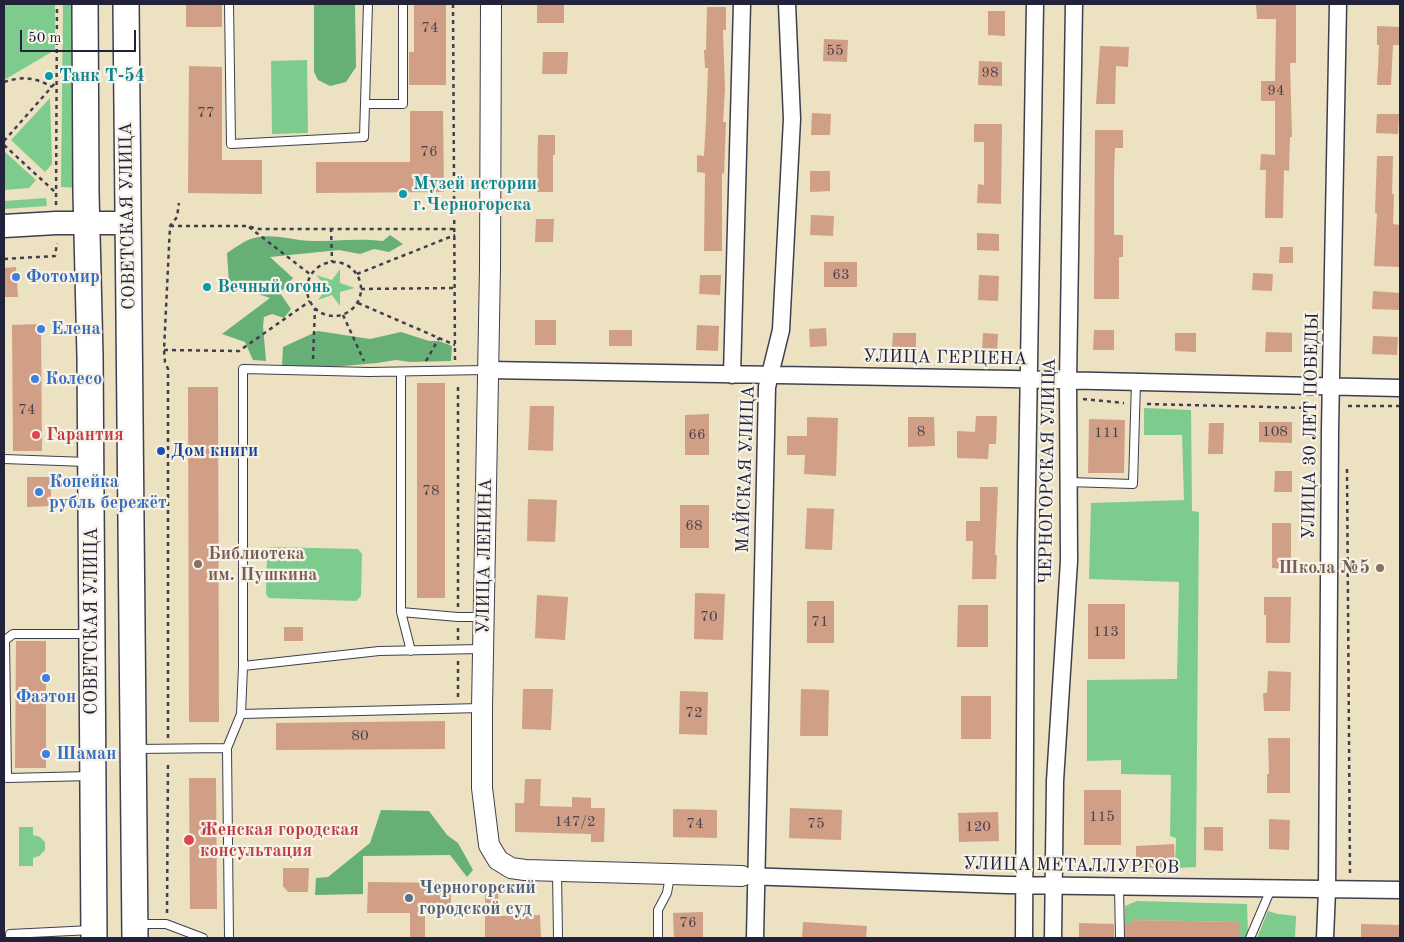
<!DOCTYPE html>
<meta charset="utf-8">
<style>
body{margin:0}
#map{position:relative;width:1404px;height:942px;overflow:hidden;background:#ece1c1;font-family:"Old Standard TT",serif}
canvas{display:block}
.frame{position:absolute;inset:0;border:5px solid #22223b;pointer-events:none}
.scale{position:absolute;left:20px;top:30px;width:116px;height:22px;box-sizing:border-box;border:2px solid #22223b;border-top:0;padding-left:6px;font-size:15px;line-height:18px;white-space:nowrap;color:#22223b;-webkit-text-stroke:4px #f7f3e8;paint-order:stroke}
</style>
<div id="map">
<canvas width="1404" height="942"></canvas>
<div class="frame"></div>
<div class="scale">50 m</div>
</div>
<script>
const ctx = document.querySelector('canvas').getContext('2d');
ctx.lineJoin = 'round';
function paint(path, color) { ctx.fillStyle = color; ctx.fill(path, 'evenodd'); }
function trace(path, color, width, dash) { ctx.strokeStyle = color; ctx.lineWidth = width; ctx.lineCap = dash ? 'butt' : 'round'; ctx.setLineDash(dash || []); ctx.stroke(path); }
function drawText(font, color, halo, rows, align = 'center') {
  ctx.font = font + ' "Old Standard TT",serif'; ctx.lineWidth = 4.5; ctx.setLineDash([]); ctx.textBaseline = 'middle'; ctx.strokeStyle = halo; ctx.fillStyle = color; for (const [text, x, y, turn = 0] of rows) {
    ctx.save(); ctx.translate(x, y); ctx.rotate((+turn || 0) * Math.PI / 180); ctx.textAlign = isNaN(turn) ? turn : align; if (halo) ctx.strokeText(text, 0, 0); ctx.fillText(text, 0, 0); ctx.restore();
  }
}
paint(new Path2D(`
 M4,4H55V50L4,80Z
 M63,4H77V188L61,187Z
 M307,60L308,133L272,134L271,61Z
 M50,98L52,164L45,172L11,140Z
 M4,151L36,180L29,188L4,190Z
 M46,198L47,206L4,209V201Z
 M340,269V283L355,288L340,292V306L332,295L318,300L327,288L316,275L332,280Z
 M1144,408L1191,410L1192,511L1199,512L1196,867L1175,868L1176,838L1170,836L1171,775L1121,774V760L1087,761V680L1177,679L1179,582L1089,579L1091,503L1184,500L1182,435H1144Z
 M270,547L358,549L362,554L361,596L356,601L269,598L266,594L267,550Z
 M19,827H33V835L40,837L45,842V850L39,856L33,858V866H19Z
 M1137,901L1247,904L1248,936L1247,938H1239V922L1131,920L1130,938H1125V906Z
 M1268,911L1278,914L1296,916L1295,938H1257Z`), '#7dcc8d');
paint(new Path2D(`
 M314,4H355L356,67L346,82L330,86L318,80L314,72Z
 M390,235L403,244L389,252L374,249L360,254L339,250L270,257L293,278L280,293L291,309L284,318L272,314L264,317L263,326L266,361L253,360L245,342L222,334L270,298L229,284L227,253C235,248 245,240 254,238C274,233 293,241 313,241C336,241 359,238 383,241Z
 M318,331L370,339L401,332L429,341H439L452,346L451,361L410,362L396,360L377,363L308,369L282,367L283,347Z
 M381,810L429,811L447,835L458,843L473,870L467,877L450,855L363,856V894L315,895L316,878L328,877L370,843Z`), '#66b078');
paint(new Path2D(`
 M186,4H222V27H186Z
 M414,4H446V85H409V52H414Z
 M537,4H564V23H537Z
 M1256,4H1296V63H1290L1292,137H1290L1289,171L1284,170L1283,218H1265L1266,170H1260L1261,154L1275,155V101H1261V81H1275L1276,19H1257Z
 M707,7H726V30H723L725,89L723,122H726L724,174L722,173V251H704L705,173L697,172V155L704,156L706,121L708,68H705L704,50H706Z
 M988,11H1005V36L988,35Z
 M1377,26L1400,27V45H1393L1391,85H1377L1379,45H1377Z
 M824,39L848,40L847,62L823,61Z
 M1100,46L1129,47L1128,67L1116,66L1115,104H1096Z
 M543,52H568L567,74H542Z
 M979,61L1002,62V86L978,85Z
 M189,66L222,67V160H262V194L188,193Z
 M410,111H443L444,192L316,193V162H410Z
 M812,113L831,114L830,135H811Z
 M1377,114H1399L1398,134L1376,133Z
 M974,124H1002L1001,204L977,203L978,184L984,185V142H974Z
 M1095,130H1123V148H1115L1114,176V235H1123V257H1119V299H1094Z
 M538,135H555V155H553V192H537Z
 M1377,156H1393L1392,194H1394L1393,224L1400,225V267L1374,266L1377,213H1375Z
 M810,171H830V191L810,192Z
 M811,215L834,216L833,236L810,235Z
 M536,219H554L553,242H535Z
 M977,233L999,234V251L977,250Z
 M1280,247H1293V263H1279Z
 M824,262H857V287H824Z
 M16,267L18,297H4V268Z
 M1253,273L1273,274L1272,291L1252,290Z
 M700,275H721L720,295L699,294Z
 M979,275L999,276L998,301L978,300Z
 M1373,291L1400,293V310L1372,309Z
 M535,320H556V345H535Z
 M41,324L42,451H13L12,325Z
 M697,325L719,326L718,351L696,350Z
 M826,328L827,346L810,347L809,329Z
 M609,330H632V346H609Z
 M1094,330H1114V350H1093Z
 M1266,332L1292,333V352H1265Z
 M893,333H916V351H892Z
 M983,333L998,334L997,353L982,352Z
 M1175,333H1196V352L1175,351Z
 M1373,336L1398,337L1397,355L1372,354Z
 M417,383H445V598H417Z
 M188,387H218L219,722H189Z
 M530,406H554L553,451L528,450Z
 M709,414V455H685V415Z
 M976,416H997L996,444H989L988,459L957,458V431L975,432Z
 M807,417L838,418L836,476L804,474L805,455H787V436H807Z
 M908,417H934L935,446L908,447Z
 M1089,419L1125,420L1124,473H1088Z
 M1259,422H1292V443L1259,442Z
 M1209,423H1224L1223,454H1208Z
 M1275,471H1292V492H1274Z
 M27,477H51V506L27,507Z
 M980,487H998L995,555H997L996,579H972L973,541H966V521H980Z
 M528,499L557,500L555,542L527,541Z
 M680,505H709V548H680Z
 M807,508L834,509L832,550L805,549Z
 M1272,523H1291V569L1272,568Z
 M695,593L725,594L723,640L694,639Z
 M537,595L568,597L565,640L535,638Z
 M1264,597H1291L1290,643H1266V615H1264Z
 M807,601H834V643H807Z
 M1088,604H1125V659H1088Z
 M958,605H988V647H957Z
 M284,627H303V641H284Z
 M16,641H46V768H15Z
 M1268,671L1291,672L1290,711H1264L1263,693H1267Z
 M523,689H553L551,730L522,729Z
 M801,689L829,690L828,736H800Z
 M680,691L708,692L707,735L679,734Z
 M961,696H991V739H961Z
 M445,721V749L276,750V723Z
 M1268,738H1290V793H1267V774H1269Z
 M189,778H216L217,909H190Z
 M525,779H541L540,806L572,807V797L591,798V808H605L604,842H591V834L515,832V803H524Z
 M1084,790H1121V845H1084Z
 M790,808L842,810L841,840L789,838Z
 M673,809L717,810V838L673,837Z
 M998,812L999,841L959,842L958,813Z
 M1269,819L1290,820L1289,850L1269,849Z
 M1204,827H1223V851L1204,850Z
 M1174,844L1175,867L1136,868V846Z
 M283,868H309L308,892H288L283,886Z
 M368,882L451,883V913H425V938H410V913H367Z
 M485,888H498L499,916L540,915L541,938H485Z
 M703,912V938H674L673,913Z
 M1131,920L1240,922L1239,938H1126L1125,924H1131Z
 M803,922L867,926L866,938H802Z
 M1079,923L1114,924V938H1079Z
 M1361,924L1400,925V938H1361Z`), '#d09f85');
const service = new Path2D(`
 M229,4L231,144L364,137L368,4
 M365,104H403V4
 M401,372V612L411,651
 M4,459L87,462
 M1068,482L1133,484L1136,382
 M401,612L458,617H484
 M4,641L13,634H89
 M5,641L7,778L91,776
 M243,666L379,651L481,649
 M241,714L480,708
 M136,749L227,748
 M557,871L558,938
 M1119,887L1120,938
 M139,924H166L203,938
 M10,938V934L92,930
 M229,938L227,748L241,714L243,666V369L369,372L486,370
 M658,938V910L667,893L670,876
 M1250,938L1271,889`);
const minor = new Path2D(`
 M488,370L1011,379L1400,388
 M732,375L742,4
 M745,876L1007,885L1400,890
 M755,938L767,387L781,330L792,119L787,4
 M1024,938L1026,543L1035,4
 M1053,938L1055,781L1069,561L1068,381L1074,4
 M1325,938L1327,890L1330,430L1338,4`);
const tertiary = new Path2D(`
 M491,4L490,267L482,708V788L489,845L498,860L511,868L525,870L742,876`);
const secondary = new Path2D(`
 M4,226L56,223H127`);
const primary = new Path2D(`
 M85,4L86,193L90,356L94,938
 M126,4L135,938`);
trace(service, '#403f4f', 10);
trace(minor, '#403f4f', 19);
trace(tertiary, '#403f4f', 22);
trace(secondary, '#403f4f', 25);
trace(primary, '#403f4f', 28);
trace(new Path2D(`
 M453,4L455,360
 M4,82C24,76 34,77 52,87
 M4,141L56,82
 M4,145L55,192
 M56,205L57,4
 M170,226H247L259,229H454
 M249,227L311,275
 M331,228L332,262
 M4,259L55,256L57,243
 M307 289a27 27 0 1 1 54 0a27 27 0 1 1-54 0Z
 M357,274L455,235
 M361,289L455,288
 M358,303L455,345
 M343,315L364,361
 M164,350L239,351L310,301
 M313,359L315,308
 M426,361L439,338
 M1083,399L1124,403
 M1147,404L1309,408L1311,430
 M1348,406H1400
 M1347,469L1350,874
 M458,607V383
 M458,640V628
 M458,697V660
 M168,738V369L165,362L164,350L170,226L177,217L179,203
 M167,913L168,761`), '#403f4f', 2.5, [4, 4]);
trace(service, '#fff', 8);
trace(minor, '#fff', 16);
trace(tertiary, '#fff', 20);
trace(secondary, '#fff', 22);
trace(primary, '#fff', 25);
for (const [x, y, r, color] of [
 [49,76,5,"#0f9aa8"],
 [403,194,5,"#0f9aa8"],
 [16,277,5,"#3f7fe0"],
 [207,287,5,"#0f9aa8"],
 [41,329,5,"#3f7fe0"],
 [35,379,5,"#3f7fe0"],
 [36,435,5,"#e0444e"],
 [161,451,5,"#1a4fb4"],
 [39,492,5,"#3f7fe0"],
 [198,564,5,"#8d6e63"],
 [1380,568,5,"#8d6e63"],
 [46,678,5,"#3f7fe0"],
 [46,754,5,"#3f7fe0"],
 [189,840,6,"#e0444e"],
 [409,898,5,"#5c6f8a"]
]) { const dot = new Path2D(); dot.arc(x, y, r, 0, 2 * Math.PI); ctx.fillStyle = color; ctx.fill(dot); trace(dot, '#f7f3e8', 2); }
drawText('15px', '#4e414e', null, [
 ["74",430,28],
 ["55",835,51],
 ["98",990,73],
 ["94",1276,91],
 ["77",206,113],
 ["76",429,152],
 ["63",841,275],
 ["74",27,410],
 ["8",921,432],
 ["108",1275,432],
 ["111",1107,433],
 ["66",697,435],
 ["78",431,491],
 ["68",694,526],
 ["70",709,617],
 ["71",820,622],
 ["113",1106,632],
 ["72",694,713],
 ["80",360,736],
 ["115",1102,817],
 ["147/2",575,822],
 ["74",695,824],
 ["75",816,824],
 ["120",978,827],
 ["76",688,923]
]);
drawText('bold 18px', '#0d838f', '#f7f3e8', [
 ["Танк Т-54",59,76],
 ["Музей истории",413,184],
 ["г.Черногорска",413,205],
 ["Вечный огонь",217,287]
], 'left');
drawText('18px', '#22223b', '#f7f3e8', [
 ["СОВЕТСКАЯ УЛИЦА",128,216,-91],
 ["УЛИЦА ГЕРЦЕНА",945,358,1],
 ["УЛИЦА 30 ЛЕТ ПОБЕДЫ",1311,426,-89],
 ["МАЙСКАЯ УЛИЦА",746,469,-88],
 ["ЧЕРНОГОРСКАЯ УЛИЦА",1048,471,-89],
 ["УЛИЦА ЛЕНИНА",485,556,-89],
 ["СОВЕТСКАЯ УЛИЦА",92,621,-90],
 ["УЛИЦА МЕТАЛЛУРГОВ",1071,866,1]
]);
drawText('bold 18px', '#366cbe', '#f7f3e8', [
 ["Фотомир",26,277],
 ["Елена",51,329],
 ["Колесо",45,379],
 ["Копейка",49,482],
 ["рубль бережёт",49,503],
 ["Фаэтон",46,697,"center"],
 ["Шаман",56,754]
], 'left');
drawText('bold 18px', '#be3a42', '#f7f3e8', [
 ["Гарантия",46,435],
 ["Женская городская",200,830],
 ["консультация",200,851]
], 'left');
drawText('bold 18px', '#164399', '#f7f3e8', [
 ["Дом книги",171,451]
], 'left');
drawText('bold 18px', '#785e54', '#f7f3e8', [
 ["Библиотека",208,554],
 ["им. Пушкина",208,575],
 ["Школа №5",1370,568,"right"]
], 'left');
drawText('bold 18px', '#4e5e75', '#f7f3e8', [
 ["Черногорский",419,888],
 ["городской суд",419,909]
], 'left');
</script>
